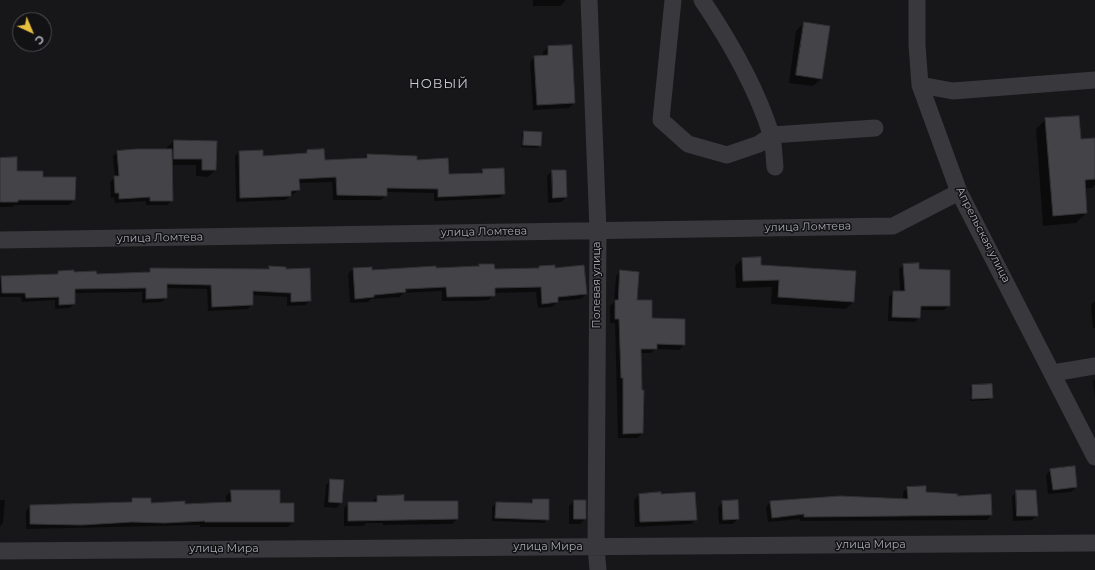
<!DOCTYPE html>
<meta charset="utf-8">
<style>
body{margin:0}
#map{position:relative;width:1095px;height:570px;overflow:hidden;background:#171618;font-family:Montserrat,sans-serif}
canvas{display:block}
.north{position:absolute;left:12px;top:12px;width:40px;height:40px;box-sizing:border-box;background:#121113;border:1px solid #4e4f55;border-radius:50%;rotate:136deg;font-size:11px;font-weight:700;line-height:16px;text-align:center;color:#a9acb7}
.north::after{content:'';display:block;margin:auto;width:14px;height:18px;background:#e8c13f;clip-path:polygon(50% 0,100% 100%,50% 72%,0 100%)}
</style>
<div id="map">
<canvas width="1095" height="570"></canvas>
<div class="north">С</div>
</div>
<script>
const ctx = document.querySelector('canvas').getContext('2d');
ctx.lineJoin = 'round';
function paint(path, color) { ctx.fillStyle = color; ctx.fill(path, 'evenodd'); }
function trace(path, color, width, dash) { ctx.strokeStyle = color; ctx.lineWidth = width; ctx.lineCap = dash ? 'butt' : 'round'; ctx.setLineDash(dash || []); ctx.stroke(path); }
function drawText(font, color, halo, rows, align = 'center') {
  ctx.font = font + ' Montserrat,sans-serif'; ctx.lineWidth = 3; ctx.setLineDash([]); ctx.textBaseline = 'middle'; ctx.strokeStyle = halo; ctx.fillStyle = color; for (const [text, x, y, turn = 0] of rows) {
    ctx.save(); ctx.translate(x, y); ctx.rotate((+turn || 0) * Math.PI / 180); ctx.textAlign = isNaN(turn) ? turn : align; if (halo) ctx.strokeText(text, 0, 0); ctx.fillText(text, 0, 0); ctx.restore();
  }
}
paint(new Path2D(`
 M533,0H565V1L560,6H533Z
 M804,23L821,79L813,86L789,83L796,31Z
 M548,47L574,103L569,108L533,110L530,62L535,56H543V52Z
 M1046,119L1080,140L1095,139V185L1092,188H1084L1086,213L1076,223L1043,226L1036,129Z
 M524,132L540,146L537,148L521,147L522,134Z
 M174,141L216,142L215,170L208,177L196,176V165H171L172,200L167,205H146V201L115,203L114,197L111,198L110,182L115,177L113,156L118,152L167,150V147Z
 M308,151L324,161L362,159L367,155L416,156V161L448,175L479,174L483,170L504,193L500,198L434,201V193L386,192V195L381,200H333L332,182L298,183L299,190L285,200L236,202L235,156L239,152L262,157L304,154Z
 M0,159L16,172L42,178L74,200L69,205H14L12,207H0Z
 M552,171L566,197L561,202L548,203L547,176Z
 M742,259L760,266L853,302L846,309L771,304L772,287L736,288L735,266Z
 M479,265L494,270L538,269L539,267L554,269L586,294L581,299L558,301L552,307L538,308L536,292L494,293L489,300L474,301H442V291L403,293L400,297L371,299L368,302L350,303L348,274L353,269L371,268L372,271L477,267Z
 M904,265L918,270L949,305L944,310H920L919,318L915,322L888,321L889,297L894,292H900L899,269Z
 M269,267L285,270L309,269L310,301L305,305L287,306V297L252,295V304L248,309L208,311L207,289L166,288V298L162,302L142,303V292L74,293V304L70,308L55,309V300L22,302L21,297H0V277L55,275L58,272L96,276L146,273L151,269L266,270Z
 M620,272L636,301L651,319L684,345L679,350L655,349L651,353H640L642,433L638,438H618L615,323H610V306L614,302L616,276Z
 M1095,301V328H1093L1091,305Z
 M1095,379V398L1093,382Z
 M972,386L992,398L989,400L971,401L970,388Z
 M1051,470L1076,487L1071,492L1048,494L1046,475Z
 M331,480L341,503L336,508L324,507L326,485Z
 M908,488L925,493L956,497L990,495L991,515L987,520L800,521V519L768,522L766,507L771,502L903,500V492Z
 M231,491L279,504L293,522L288,527H200V525L26,529V511L30,506L128,503L133,499L150,504L184,505L226,503V496Z
 M1017,491L1037,515L1032,520L1013,521L1012,497Z
 M694,493L696,519L691,524L635,527L634,500L639,495Z
 M377,497L403,502L457,519L452,524L383,525V523H366L363,526H344V508L349,503L372,502Z
 M0,500H5L3,523L0,526Z
 M533,500L548,519L544,523L492,521V507L496,503L529,504Z
 M574,501L585,519L580,524H569V506Z
 M723,502L738,519L733,524H719L718,507Z`), '#0007');
const building = new Path2D(`
 M804,22L830,26L822,79L796,75Z
 M572,45L575,103L537,105L534,56L548,55V46Z
 M1079,116L1081,139L1095,138V179L1085,180L1087,213L1053,216L1045,118Z
 M524,131L542,132L541,146L523,145Z
 M174,140L217,141L216,170H202V159H174Z
 M136,149H172L173,201H150V197L119,199V193H115L114,176H119L117,151Z
 M324,149L325,160L367,158V154L417,156V160L448,158L449,174L483,173L482,169L504,168L505,194L438,197V189L387,188V196L337,195L336,177L299,179L300,190L291,191V196L240,198L239,151L263,150V156L307,153V150Z
 M17,157V171H43V177H76L75,200H18V202H0V158Z
 M552,170H566L567,197L553,198Z
 M761,257V265L856,271L854,302L778,297L779,280L743,281L742,258Z
 M919,263V269L950,270V306H921L920,318L892,317L893,291H905L903,264Z
 M479,264H494L495,269L539,268V266L555,265V268L584,265L587,294L558,297V302L542,304L541,287L495,288V296L447,297L446,287L405,289L406,292L374,295V297L355,299L353,268L372,267V270L436,266V268L479,266Z
 M269,266L286,267V269L310,268L311,301L291,302V293L253,291V305L212,307L211,285L167,284V298L146,299V288L75,289V304L59,305V297L26,298L25,293H2L1,276L58,274V271L74,270V272L96,271L97,274L150,272V268L269,269Z
 M620,270L639,272L637,300H652V318L685,319V345L657,344V349H641L642,390H644L643,433L623,434V378H621L619,319H615V300H618Z
 M992,384L993,398L972,399V385Z
 M1075,466L1077,487L1053,490L1050,469Z
 M330,479L344,480L342,503L329,502Z
 M926,486V492L958,494L957,496L991,494L992,515L804,517V514L772,518L770,501L840,496L908,499L907,487Z
 M231,490H280V503H294V522H205V521L164,523L132,522L82,525L30,524V505L132,502V498H151V503L185,501V504L231,502Z
 M1016,490H1036L1038,516H1017Z
 M661,492V494L695,492L697,520L640,522L639,494Z
 M404,495V501H458V519L348,521V502H377V496Z
 M533,499H549V520L495,518L496,502L532,503Z
 M574,500H586V519H574Z
 M738,500L739,519L723,520L722,501Z`);
paint(building, '#434348');
trace(building, '#313134', 1);
trace(new Path2D(`
 M589,0L598,230L596,547L598,570
 M673,0L661,120L688,144L727,155L759,144L772,135L875,128
 M702,0C729,40 756,87 771,134C774,144 774,157 775,167
 M917,0V45L920,85L959,192L1095,457
 M920,85L953,91L1095,80
 M0,240L893,226L959,192
 M1053,373L1095,366
 M0,551L1095,543`), '#38383d', 17);
drawText('11px', '#a9acb7', '#121113', [
 ["улица Ломтева",808,227,-1],
 ["улица Ломтева",484,232,-1],
 ["Апрельская улица",983,235,63],
 ["улица Ломтева",160,238,-1],
 ["Полевая улица",597,285,-90],
 ["улица Мира",871,545],
 ["улица Мира",548,547],
 ["улица Мира",224,549]
]);
ctx.letterSpacing = '1px';
drawText('13px', '#caccd4', '#121113', [
 ["НОВЫЙ",439,84]
]);
ctx.letterSpacing = '0px';
</script>
